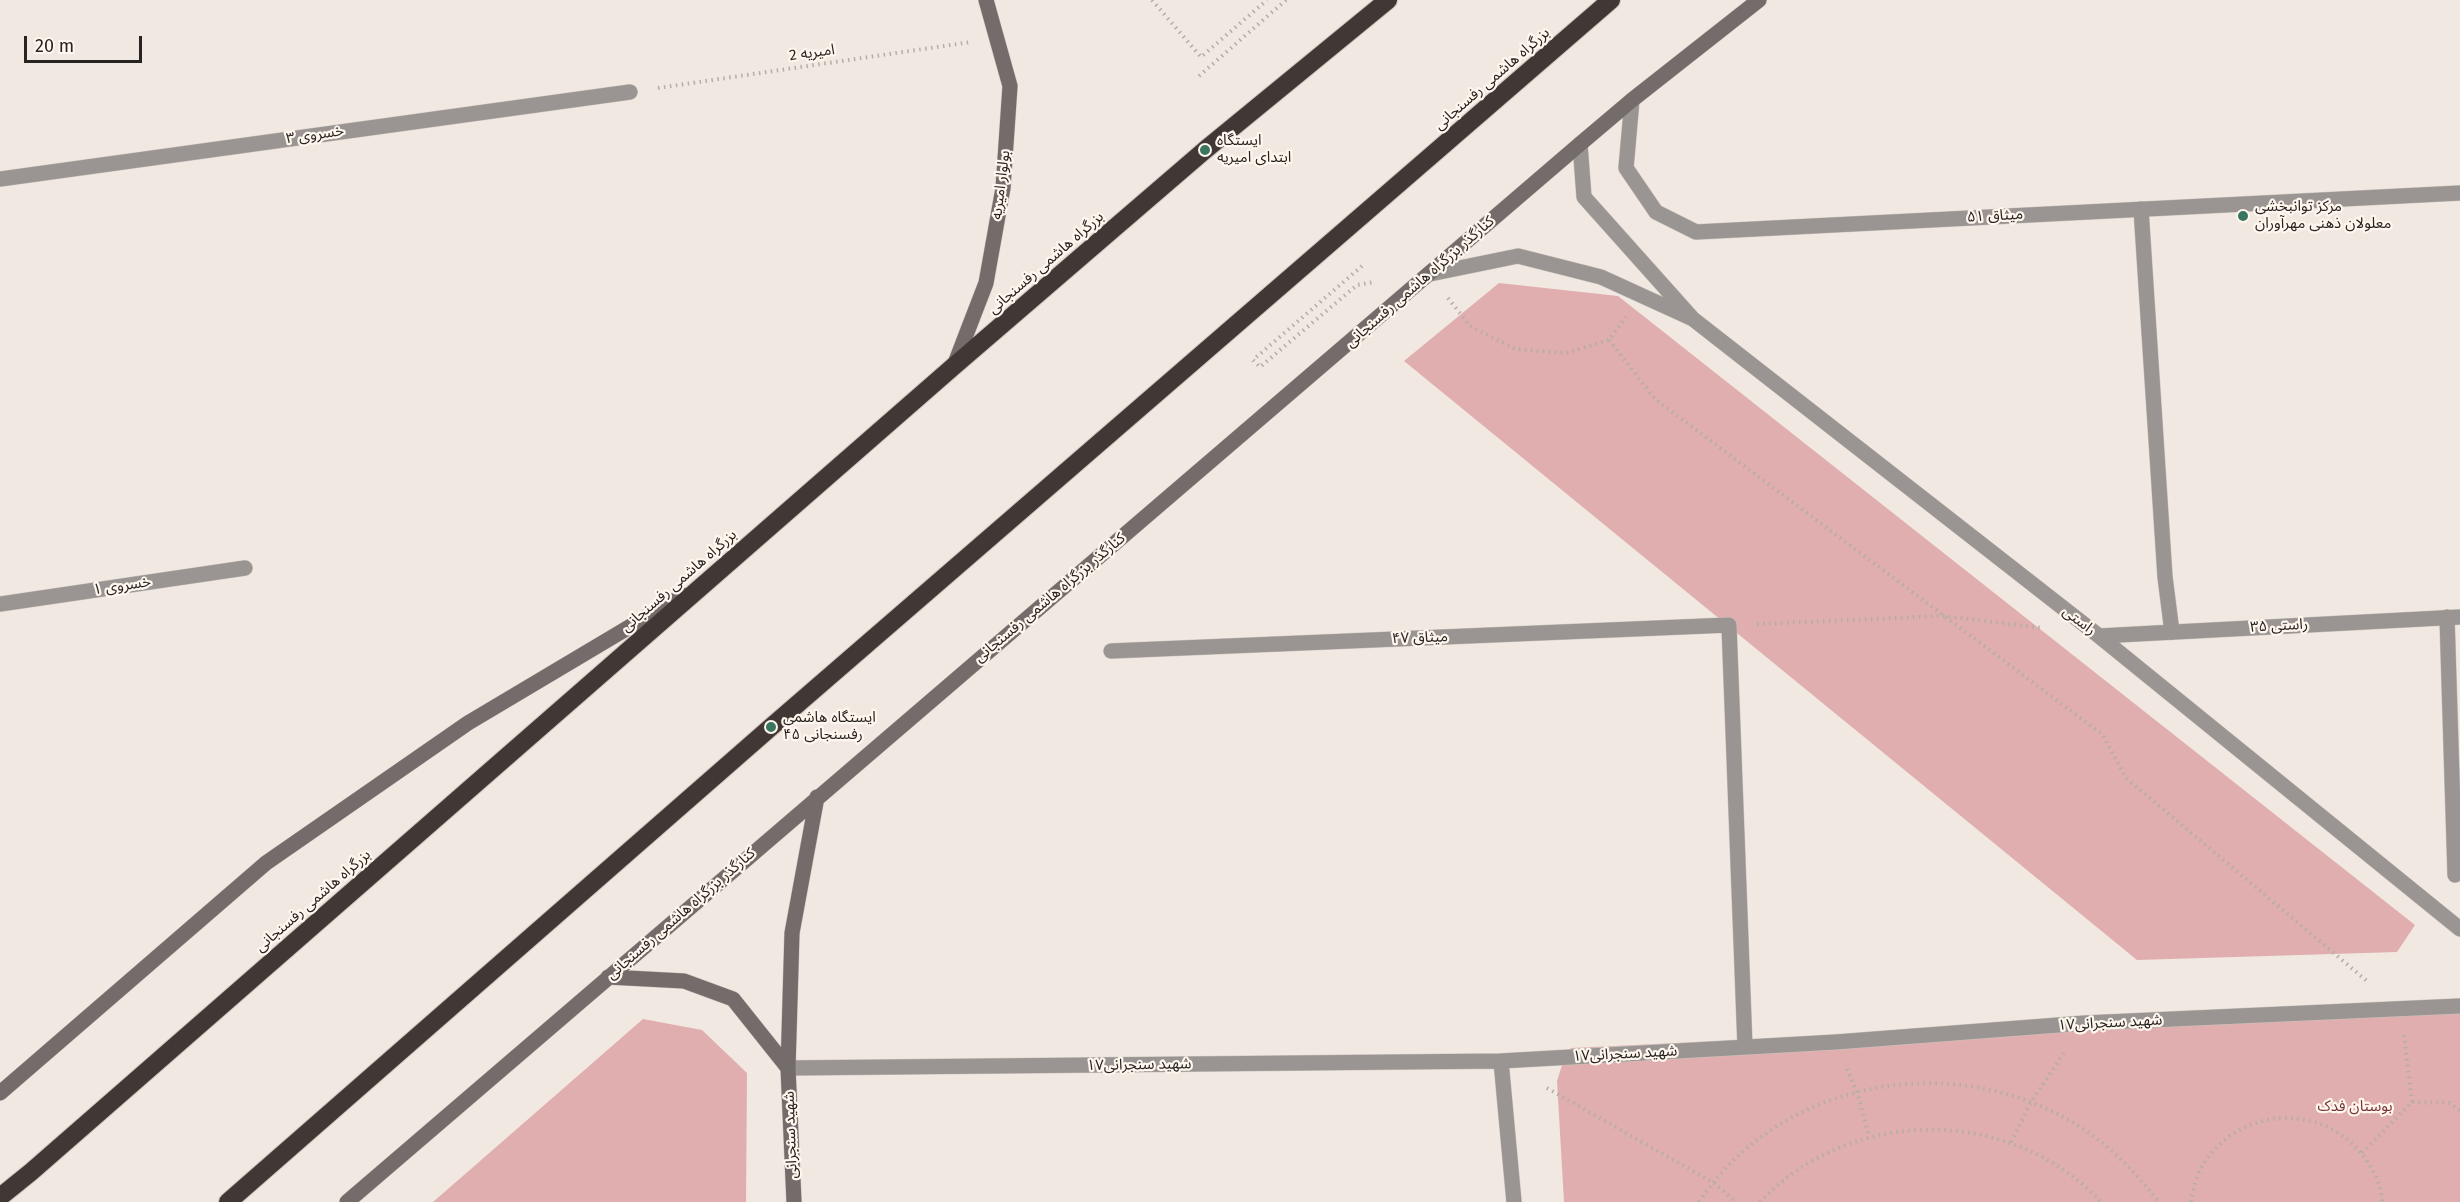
<!DOCTYPE html>
<meta charset="utf-8">
<style>
body{margin:0}
#map{position:relative;width:2460px;height:1202px;overflow:hidden;background:#f1e8e1;font-family:"Fira Sans",sans-serif}
canvas{display:block}
.scale{position:absolute;left:24px;top:36px;width:118px;height:27px;box-sizing:border-box;border:3px solid #262320;border-top:0;padding-left:8px;font-size:18px;line-height:21px;white-space:nowrap;color:#262320;-webkit-text-stroke:4px #fff6ee;paint-order:stroke}
</style>
<div id="map">
<canvas width="2460" height="1202"></canvas>
<div class="scale">20 m</div>
</div>
<script>
const ctx = document.querySelector('canvas').getContext('2d');
ctx.lineJoin = 'round';
function paint(path, color) { ctx.fillStyle = color; ctx.fill(path, 'evenodd'); }
function trace(path, color, width, dash) { ctx.strokeStyle = color; ctx.lineWidth = width; ctx.lineCap = dash ? 'butt' : 'round'; ctx.setLineDash(dash || []); ctx.stroke(path); }
function drawText(font, color, halo, rows, align = 'center') {
  ctx.font = font + ' "Fira Sans","Noto Sans Arabic",sans-serif'; ctx.lineWidth = 4.5; ctx.setLineDash([]); ctx.textBaseline = 'middle'; ctx.strokeStyle = halo; ctx.fillStyle = color; for (const [text, x, y, turn = 0] of rows) {
    ctx.save(); ctx.translate(x, y); ctx.rotate((+turn || 0) * Math.PI / 180); ctx.textAlign = isNaN(turn) ? turn : align; if (halo) ctx.strokeText(text, 0, 0); ctx.fillText(text, 0, 0); ctx.restore();
  }
}
paint(new Path2D(`
 M1499,283L1618,296L2415,925L2397,952L2137,960L1404,361Z
 M2460,1006V1202H1564L1557,1081L1563,1062L1571,1048Z
 M643,1019L702,1030L747,1073L746,1202H433Z`), '#e0aeae');
const lane = new Path2D(`
 M2141,209L2165,577L2172,632
 M2447,617L2455,875`);
const street = new Path2D(`
 M1632,100L1626,168L1656,212L1696,232L2460,193
 M0,179L630,92
 M1430,274L1518,256L1601,277L1693,319L1584,197L1580,144
 M1693,319L2099,636L2460,929
 M0,604L245,568
 M2099,636L2460,617
 M1111,651L1729,625L1745,1047
 M1501,1061L1514,1202
 M788,1068L1501,1061L1836,1042L2085,1023L2460,1006`);
const secondary = new Path2D(`
 M954,366L986,283L1003,188L1010,86L986,0
 M608,977L684,981L733,999L788,1068
 M0,1093L266,863L468,723L683,595
 M347,1202L1580,144L1632,100L1759,0
 M794,1202L788,1068L792,933L817,797`);
const highway = new Path2D(`
 M0,1197L31,1172L954,366L1205,150L1388,0
 M228,1202L771,727L1611,0`);
trace(lane, '#ccc5be', 16);
trace(street, '#ccc5be', 16);
trace(secondary, '#ccc5be', 16);
trace(highway, '#ccc5be', 20);
trace(new Path2D(`
 M1152,0L1201,57L1267,0
 M1199,76L1286,0
 M658,88L971,42
 M1362,266L1253,360L1260,367L1357,285L1375,282
 M1448,298L1470,326L1515,349L1566,353L1609,340L1626,317
 M1609,340L1655,399L2103,735L2126,778L2367,981
 M1757,624L1945,616L2042,628
 M2404,1035L2412,1102
 M1847,1069L1857,1092L1869,1136
 M1547,1088L1714,1183L1736,1202
 M2011,1142L2031,1102L2064,1053
 M2362,1153L2412,1102L2450,1103L2460,1111
 M1699,1202C1779,1081 1949,1049 2072,1122C2107,1142 2134,1171 2159,1202
 M1760,1202C1851,1106 2010,1105 2101,1202
 M2191,1202C2193,1189 2196,1175 2204,1163C2243,1103 2331,1103 2369,1164C2376,1175 2382,1188 2382,1202`), '#b4ada7', 4, [1.5, 4.5]);
trace(lane, '#9a9593', 15);
trace(street, '#9a9593', 15);
trace(secondary, '#736c6a', 15);
trace(highway, '#413835', 18);
for (const [x, y, r, color] of [
 [1205,150,6,"#3a755f"],
 [2243,216,6,"#3a755f"],
 [771,727,6,"#3a755f"]
]) { const dot = new Path2D(); dot.arc(x, y, r, 0, 2 * Math.PI); ctx.fillStyle = color; ctx.fill(dot); trace(dot, '#fff6ee', 2); }
drawText('15px', '#262320', '#fff6ee', [
 ["امیریه 2",812,53,-8],
 ["بزرگراه هاشمی رفسنجانی",1492,79,-41],
 ["خسروی ۳",315,135,-8],
 ["بولوار امیریه",1001,185,-83],
 ["میثاق ۵۱",1995,216,-3],
 ["بزرگراه هاشمی رفسنجانی",1046,263,-41],
 ["کنارگذر بزرگراه هاشمی رفسنجانی",1420,282,-41],
 ["بزرگراه هاشمی رفسنجانی",679,581,-41],
 ["خسروی ۱",122,586,-8],
 ["کنارگذر بزرگراه هاشمی رفسنجانی",1050,598,-40],
 ["راستی",2079,621,38],
 ["راستی ۳۵",2279,626,-3],
 ["میثاق ۴۷",1420,638,-2],
 ["بزرگراه هاشمی رفسنجانی",313,901,-41],
 ["کنارگذر بزرگراه هاشمی رفسنجانی",681,914,-41],
 ["شهید سنجرانی۱۷",2110,1023,-3],
 ["شهید سنجرانی۱۷",1625,1054,-3],
 ["شهید سنجرانی۱۷",1139,1065,-1],
 ["شهید سنجرانی",791,1135,-92]
]);
drawText('15px', '#262320', '#fff6ee', [
 ["ایستگاه",1217,141],
 ["ابتدای امیریه",1217,158],
 ["مرکز توانبخشی",2255,207],
 ["معلولان ذهنی مهرآوران",2255,224],
 ["ایستگاه هاشمی",783,718],
 ["رفسنجانی ۴۵",783,735]
], 'left');
drawText('15px', '#773236', '#fff6ee', [
 ["بوستان فدک",2355,1107]
]);
</script>
